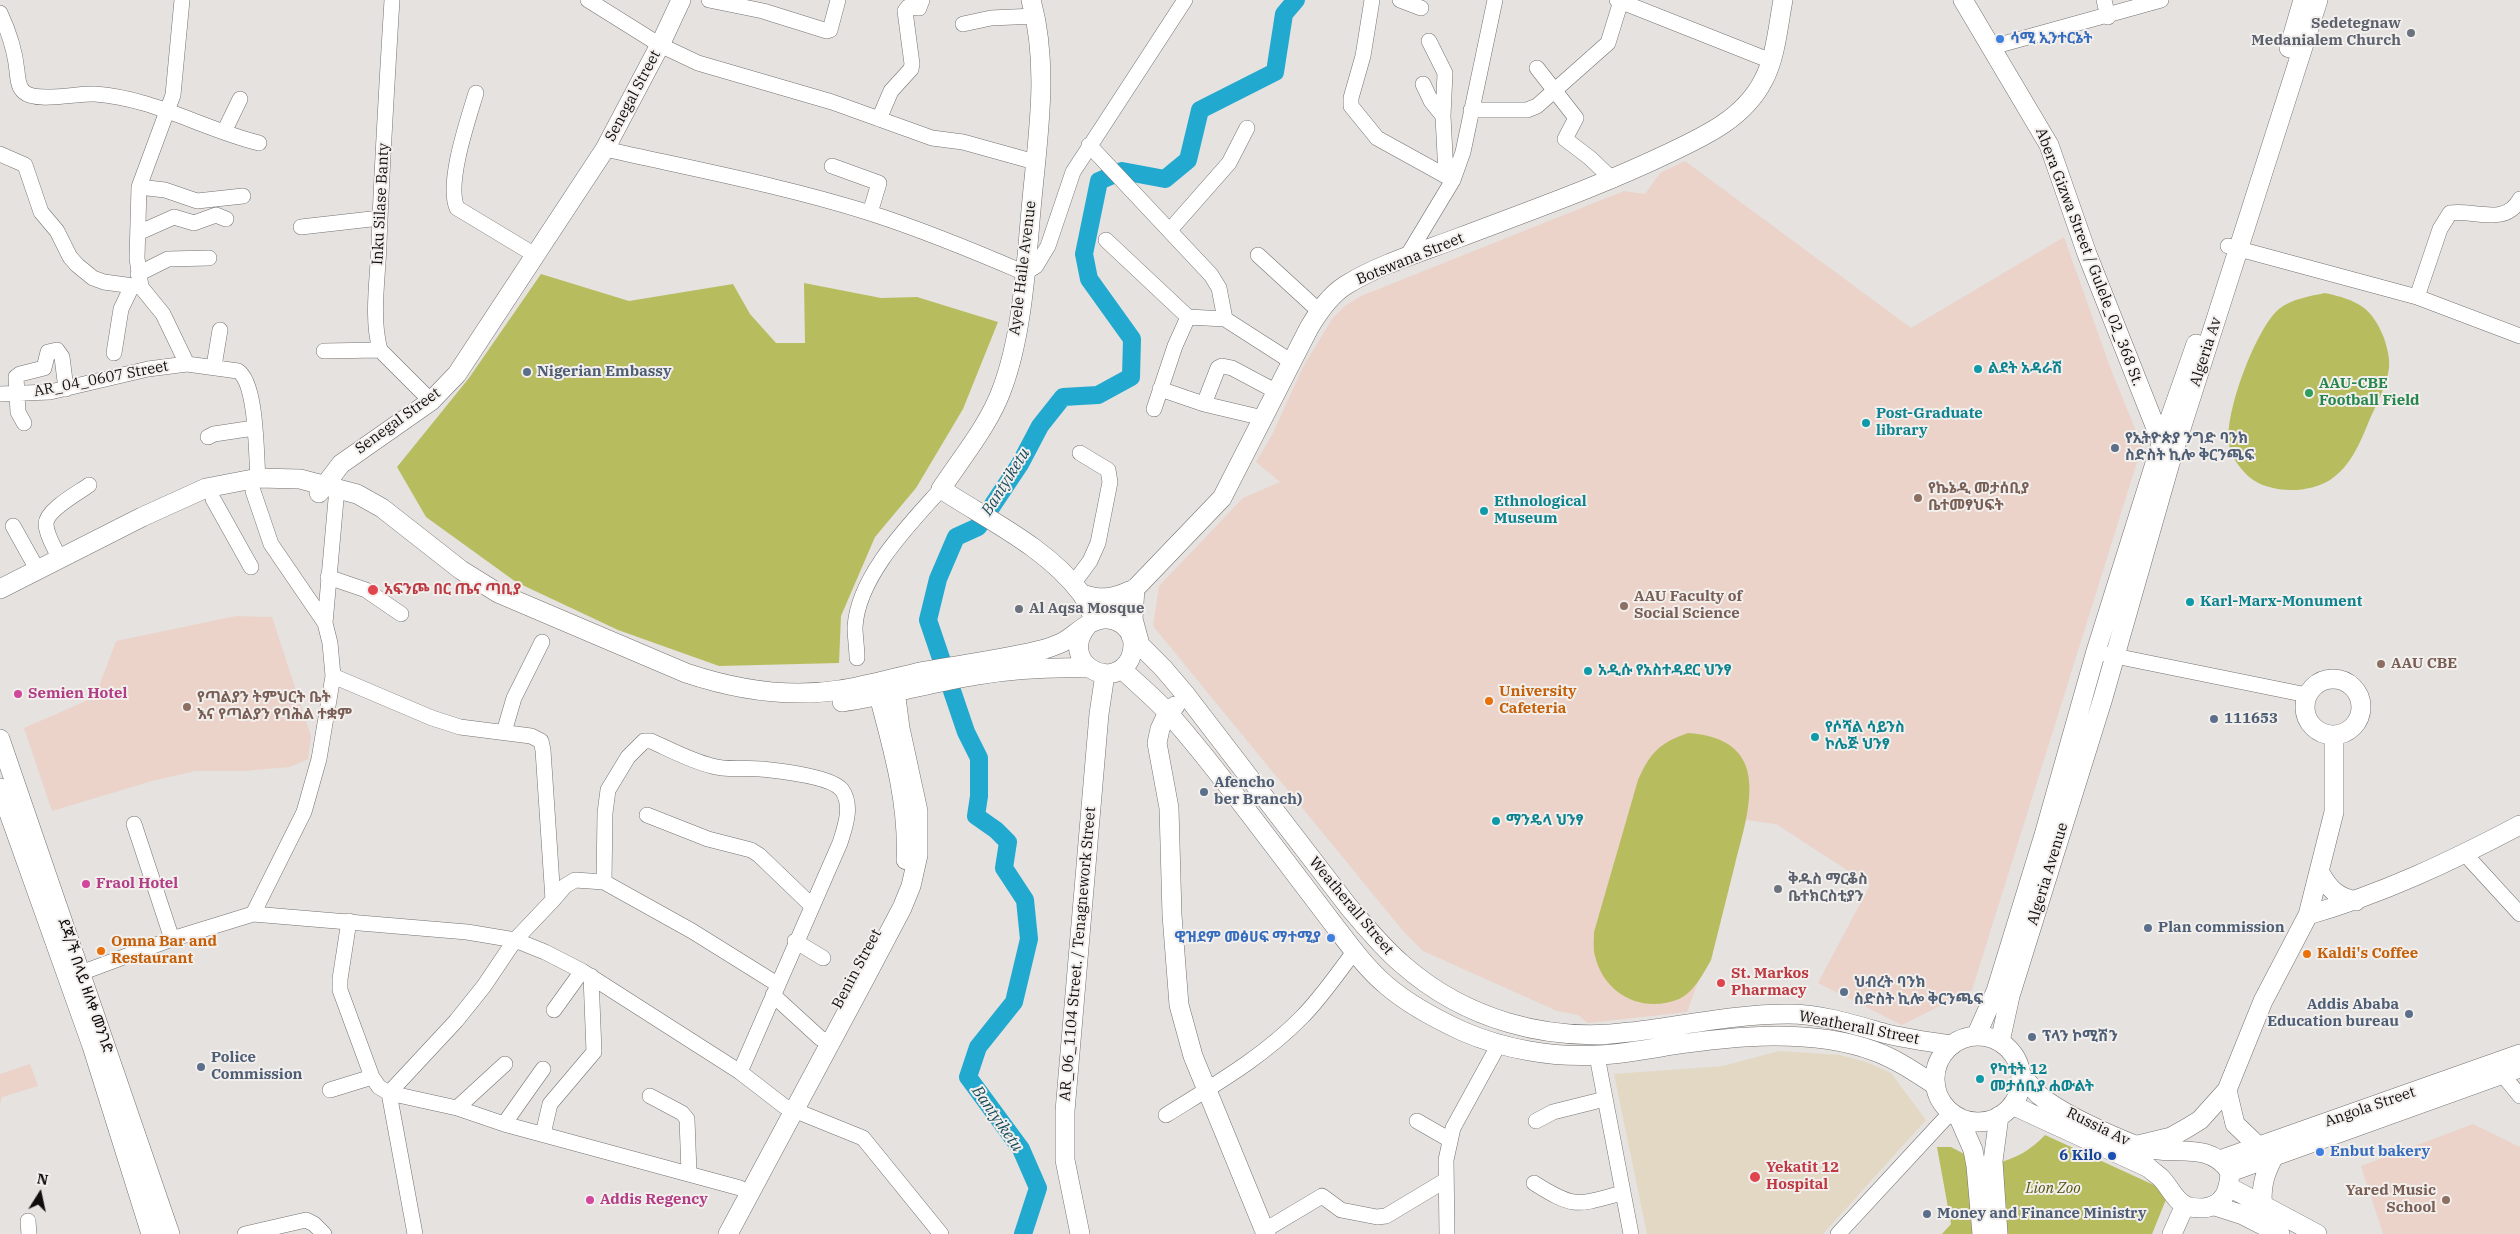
<!DOCTYPE html>
<meta charset="utf-8">
<style>
body{margin:0}
#map{position:relative;width:2520px;height:1234px;overflow:hidden;background:#e5e2e0;font-family:"IBM Plex Serif",serif}
canvas{display:block}
.north{position:absolute;left:15px;top:1169px;width:50px;height:50px;-webkit-text-stroke:4px #f2efed;paint-order:stroke;rotate:10deg;font-size:14px;font-weight:700;line-height:20px;text-align:center;color:#0f0e0d}
.north::after{content:'';display:block;margin:auto;width:18px;height:22px;background:#0f0e0d;clip-path:polygon(50% 0,100% 100%,50% 72%,0 100%)}
</style>
<div id="map">
<canvas width="2520" height="1234"></canvas>
<div class="north">N</div>
</div>
<script>
const ctx = document.querySelector('canvas').getContext('2d');
ctx.lineJoin = 'round';
function paint(path, color) { ctx.fillStyle = color; ctx.fill(path, 'evenodd'); }
function trace(path, color, width, dash) { ctx.strokeStyle = color; ctx.lineWidth = width; ctx.lineCap = dash ? 'butt' : 'round'; ctx.setLineDash(dash || []); ctx.stroke(path); }
function drawText(font, color, halo, rows, align = 'center') {
  ctx.font = font + ' "IBM Plex Serif","Noto Sans Ethiopic",serif'; ctx.lineWidth = 4; ctx.setLineDash([]); ctx.textBaseline = 'middle'; ctx.strokeStyle = halo; ctx.fillStyle = color; for (const [text, x, y, turn = 0] of rows) {
    ctx.save(); ctx.translate(x, y); ctx.rotate((+turn || 0) * Math.PI / 180); ctx.textAlign = isNaN(turn) ? turn : align; if (halo) ctx.strokeText(text, 0, 0); ctx.fillText(text, 0, 0); ctx.restore();
  }
}
paint(new Path2D(`
 M1685,161L1911,328L2064,237L2110,367L2142,446L1972,990L1902,1025L1818,983L1870,885L1776,824L1746,820L1711,960L1698,982L1687,1012L1588,1023L1578,1015L1557,1011L1423,951L1404,932L1153,626L1159,586L1243,498L1280,482L1256,462L1272,435L1303,367L1332,319L1345,306L1361,296L1624,191L1645,194L1660,173Z
 M236,616L272,617L311,736L308,759L290,767L243,771H195L152,781L52,811L24,728L95,697L116,641Z
 M30,1064L38,1086L2,1097L0,1105V1074Z
 M2473,1124L2520,1147V1234H2383L2361,1166Z`), '#ebd3c9');
paint(new Path2D(`
 M1779,1051L1840,1055L1866,1062L1891,1073L1926,1120L1823,1234H1647L1614,1074L1723,1066Z`), '#e2d8c3');
paint(new Path2D(`
 M541,274L629,301L733,284L750,314L776,343H805L804,283L881,298L917,297L998,322L963,409L916,488L875,537L841,616L839,663L719,666L618,630L516,582L426,517L397,467L469,378Z
 M2325,293C2357,300 2372,307 2384,338C2387,348 2390,357 2389,368C2387,385 2376,405 2369,421C2360,443 2351,466 2330,480C2308,494 2268,494 2248,476C2239,467 2231,457 2229,444C2224,414 2256,328 2279,309C2291,299 2311,296 2325,293Z
 M1688,733C1773,739 1750,807 1735,864C1727,896 1719,928 1711,960C1703,974 1694,992 1679,999C1642,1014 1604,994 1595,956C1593,949 1594,940 1594,932L1638,780C1650,753 1659,743 1688,733Z
 M2045,1135L2169,1192L2152,1234H2006L1998,1163C2018,1157 2031,1150 2045,1135Z
 M1937,1147H1951L1968,1156L1976,1234H1942L1951,1224Z`), '#b7bd5e');
trace(new Path2D(`
 M1023,1234L1038,1188L1021,1149L968,1077L978,1047L1014,1002L1029,939L1025,900L1004,868L1008,842L996,830L976,816L979,796V758L966,732L928,620L938,579L956,537L978,527L1020,464L1040,426L1063,397L1098,395L1131,377L1132,339L1089,279L1084,254L1099,181L1122,171L1165,179L1188,160L1200,110L1275,72L1284,14L1296,0`), '#21a9cf', 18);
const minor = new Path2D(`
 M182,0L173,95L139,187L137,258L141,287L163,314L187,364
 M392,0C387,81 382,162 379,244C378,278 371,317 380,350L431,401
 M588,0L660,45L698,63L832,102L932,138L963,142L1035,162
 M709,0L763,11L827,31L830,30L838,0
 M1372,0L1363,56L1351,98V106L1377,138L1453,180
 M1400,0L1421,8
 M1617,0L1771,61
 M2104,0L2108,17
 M0,13C9,32 15,50 17,71C18,79 18,87 24,92C36,103 78,93 95,94C153,98 203,129 259,143
 M963,24L991,18L1035,16
 M1429,41L1445,73L1443,116L1446,175
 M1992,47L2161,0
 M1537,68L1576,118L1565,139L1590,158L1613,180
 M1423,84L1431,101L1443,116
 M476,93C468,120 446,183 457,208L535,255
 M1471,110H1527L1537,106L1608,43L1621,1
 M879,119L891,91L911,69L912,64L905,11L908,7L919,8L922,0
 M224,132L240,99
 M1089,145L1211,275L1219,288L1225,319
 M605,149C694,169 784,186 870,213C923,230 974,251 1025,273L1036,266L1048,246L1073,172L1185,0
 M0,154L25,165L41,212L57,231L70,257L77,265L93,278L104,282L141,287
 M832,166L879,183L870,213
 M139,187L165,190L197,201L243,196
 M301,227L380,218
 M1170,230L1229,163L1247,128
 M138,233L174,217L194,223L216,215L226,219
 M1106,240L1188,317L1225,319L1292,362
 M2228,246L2417,297L2520,336
 M1258,255L1319,311
 M1406,258L1453,180L1463,152L1495,0
 M138,274L168,259L209,258
 M2417,297L2440,229L2450,213C2474,209 2505,227 2520,199
 M324,351L380,350
 M114,353L121,309L132,286
 M214,366L220,330
 M1160,389L1204,404
 M0,394L50,392L148,369L187,364L238,371C257,383 256,455 258,478
 M1154,409L1175,346L1188,317
 M1263,418L1204,404L1218,368L1222,366L1232,368L1277,392
 M24,423L18,412L16,377L20,374L44,368L48,352L57,350L62,357L66,389
 M208,437L214,434L254,428
 M253,491L271,544L325,623
 M213,499L251,567
 M13,526L37,569
 M59,558C55,548 46,535 46,524C46,510 78,493 89,485
 M328,577L366,590L401,614
 M1073,584L1090,561L1098,543L1110,482L1108,470L1080,453
 M2105,654L2307,695
 M857,658C857,648 855,637 855,627C858,576 909,525 941,489
 M333,676L432,718L460,727L531,736L541,741L543,750L553,900L515,940L484,986L456,1021L389,1093
 M504,732L514,698L542,642
 M647,815L708,839L751,850L759,855L811,905
 M134,824L172,939
 M2465,854L2520,914
 M604,882L605,813L608,790L628,757L644,741H651C671,750 691,761 712,766C729,771 745,767 761,769C779,771 831,776 842,790C853,806 845,827 840,843L740,1072
 M553,900L565,886L575,880L604,882L692,931L777,984
 M253,914L304,812L319,759L333,676L330,643L325,623L337,488
 M349,921L340,979V990L372,1077L379,1087L389,1093L457,1108L504,1124L740,1188
 M795,941L823,958
 M70,977L172,939L253,914L467,932L515,940L545,952L582,971L740,1072L784,1106L863,1138L941,1234
 M773,995L820,1038L831,1042
 M554,1010L582,971
 M1597,1056L1631,1234
 M2502,1074L2520,1096
 M330,1090L372,1077
 M389,1093L415,1234
 M650,1096L682,1113L687,1119L689,1173
 M457,1108L505,1064
 M1166,1115C1214,1085 1262,1058 1302,1017C1321,998 1337,974 1354,952
 M1417,1121L1450,1140
 M1536,1121L1553,1112L1605,1099
 M504,1124L543,1069
 M543,1134L550,1104L594,1052L591,976
 M1534,1183C1575,1209 1577,1205 1622,1193
 M28,1221L29,1234
 M1265,1230L1322,1196L1341,1210L1377,1217L1386,1216L1446,1180
 M245,1234L306,1220L314,1224L324,1234
 M1447,1234L1446,1160L1453,1128L1499,1044
 M1838,1234L1951,1112`);
const major = new Path2D(`
 M1031,0C1050,68 1037,141 1031,210C1026,267 1022,336 1002,389C989,425 962,457 941,489C988,520 1046,547 1081,593C1087,601 1090,612 1095,621
 M1963,0L2049,145L2087,254L2163,446
 M2289,48L2303,0
 M319,493L341,464L431,401L457,374L605,149L660,45L681,0
 M1135,588L1133,619L1139,641
 M0,589L142,517L206,488L258,478L300,479L357,494L382,508L461,570L498,593L686,673C734,689 789,698 839,690C868,686 896,677 925,671C965,664 1006,659 1045,649C1051,647 1057,645 1063,642C1077,634 1091,617 1109,619C1119,620 1128,627 1132,637C1134,645 1133,652 1130,659C1112,693 1058,662 1087,626
 M1082,594C1100,600 1112,599 1129,591
 M1106,619L1222,498L1309,328C1319,311 1330,295 1346,285C1380,264 1421,252 1458,238C1529,211 1600,186 1669,153C1705,136 1744,118 1763,81C1776,57 1778,26 1783,0
 M1131,636L1163,668L1186,695L1348,906C1365,926 1382,947 1402,964C1464,1019 1548,1043 1630,1032C1682,1026 1735,1014 1788,1014C1822,1014 1855,1025 1887,1034C1908,1039 1930,1042 1951,1045
 M1122,669C1137,684 1155,698 1169,714C1205,754 1238,799 1271,842C1292,870 1313,897 1334,925C1350,946 1366,968 1386,985C1408,1004 1436,1019 1462,1031C1503,1049 1554,1058 1598,1055C1622,1054 1644,1050 1667,1046C1733,1036 1810,1028 1874,1051C1896,1059 1915,1072 1935,1085
 M2305 707a28 28 0 1 1 56 0a28 28 0 1 1-56 0Z
 M876,685C891,742 909,800 906,860
 M842,702C887,696 932,682 977,675C1014,669 1051,667 1088,668
 M1175,706L1168,712L1160,729L1157,743L1169,808L1172,915L1179,1005L1193,1056L1266,1234
 M0,739L170,1234
 M0,788L92,1046L151,1234
 M2320,873C2330,890 2337,897 2356,901
 M2308,915C2382,894 2452,861 2520,825
 M1935 1079a43 43 0 1 1 86 0a43 43 0 1 1-86 0Z
 M1976,1036L1996,991L2044,835L2096,651L2162,441L2196,344
 M2000,1042L2010,996L2103,698L2170,463L2318,0
 M2227,1090L2235,1124L2258,1146
 M2012,1105L2149,1168C2153,1172 2158,1175 2161,1178C2169,1186 2174,1199 2184,1205C2189,1208 2197,1208 2203,1208C2224,1206 2229,1191 2230,1172C2208,1138 2169,1159 2135,1145C2107,1134 2062,1114 2039,1095C2033,1089 2027,1081 2021,1075
 M1959,1118L1973,1150L1976,1166L1982,1234
 M2138,1145L2171,1137L2187,1128L2200,1120L2227,1090L2263,1001L2308,915L2334,812V735
 M2220,1160L2520,1054
 M2230,1172L2520,1068
 M2229,1187L2317,1234
 M2215,1206L2243,1215L2280,1234
 M2263,1207C2260,1187 2265,1173 2274,1156
 M728,1234L863,982L902,908L911,886L918,855V811L900,728L894,682
 M1080,1234L1065,1160V1111L1099,714L1105,674
 M1998,1234L1993,1161L1999,1116
 M2172,1234L2185,1205`);
trace(minor, '#757270', 16);
trace(major, '#757270', 20);
trace(minor, '#fff', 15);
trace(major, '#fff', 19);
for (const [x, y, r, color] of [
 [2411,33,5,"#6b7280"],
 [2000,39,5,"#3f7fe0"],
 [1978,369,5,"#0f9aa8"],
 [527,372,5,"#5c6f8a"],
 [2309,393,5,"#2e9e5b"],
 [1866,423,5,"#0f9aa8"],
 [2115,448,5,"#5c6f8a"],
 [1918,498,5,"#8d6e63"],
 [1484,511,5,"#0f9aa8"],
 [373,590,6,"#e0444e"],
 [2190,602,5,"#0f9aa8"],
 [1624,606,5,"#8d6e63"],
 [1019,609,5,"#6b7280"],
 [2381,664,5,"#8d6e63"],
 [1588,671,5,"#0f9aa8"],
 [18,694,5,"#d1479c"],
 [1489,701,5,"#e8710a"],
 [187,707,5,"#8d6e63"],
 [2214,719,5,"#5c6f8a"],
 [1815,737,5,"#0f9aa8"],
 [1204,792,5,"#5c6f8a"],
 [1496,821,5,"#0f9aa8"],
 [86,884,5,"#d1479c"],
 [1778,889,5,"#6b7280"],
 [2148,928,5,"#5c6f8a"],
 [1331,938,5,"#3f7fe0"],
 [101,951,5,"#e8710a"],
 [2307,954,5,"#e8710a"],
 [1721,983,5,"#e0444e"],
 [1844,992,5,"#5c6f8a"],
 [2409,1014,5,"#5c6f8a"],
 [2032,1037,5,"#5c6f8a"],
 [201,1067,5,"#5c6f8a"],
 [1980,1079,5,"#0f9aa8"],
 [2320,1152,5,"#3f7fe0"],
 [2112,1156,5,"#1a4fb4"],
 [1755,1177,6,"#e0444e"],
 [590,1200,5,"#d1479c"],
 [2446,1200,5,"#8d6e63"],
 [1927,1214,5,"#5c6f8a"]
]) { const dot = new Path2D(); dot.arc(x, y, r, 0, 2 * Math.PI); ctx.fillStyle = color; ctx.fill(dot); trace(dot, '#f2efed', 2); }
drawText('bold 15px', '#5b616d', '#f2efed', [
 ["Sedetegnaw",2401,24,"right"],
 ["Medanialem Church",2401,41,"right"],
 ["Al Aqsa Mosque",1029,609],
 ["ቅዱስ ማርቆስ",1788,880],
 ["ቤተክርስቲያን",1788,897]
], 'left');
drawText('bold 15px', '#366cbe', '#f2efed', [
 ["ሳሚ ኢንተርኔት",2010,39],
 ["ዊዝደም መፅሀፍ ማተሚያ",1321,938,"right"],
 ["Enbut bakery",2330,1152]
], 'left');
drawText('15px', '#0f0e0d', '#f2efed', [
 ["Senegal Street",633,96,-62],
 ["Inku Silase Banty",381,204,-87],
 ["Abera Gizwa Street / Gulele_02_368 St.",2089,257,69],
 ["Botswana Street",1410,259,-22],
 ["Ayele Haile Avenue",1023,268,-83],
 ["Algeria Av",2206,352,-72],
 ["AR_04_0607 Street",101,379,-11],
 ["Senegal Street",398,421,-36],
 ["Algeria Avenue",2048,874,-73],
 ["Weatherall Street",1351,906,50],
 ["AR_06_1104 Street. / Tenagnework Street",1078,954,-85],
 ["Benin Street",857,969,-62],
 ["ደጃ/ች በላይ ዘለቀ መንገድ",85,986,71],
 ["Weatherall Street",1859,1028,11],
 ["Angola Street",2370,1107,-19],
 ["Russia Av",2098,1127,26]
]);
drawText('bold 15px', '#0d838f', '#f2efed', [
 ["ልደት አዳራሽ",1988,369],
 ["Post-Graduate",1876,414],
 ["library",1876,431],
 ["Ethnological",1494,502],
 ["Museum",1494,519],
 ["Karl-Marx-Monument",2200,602],
 ["አዲሱ የአስተዳደር ህንፃ",1598,671],
 ["የሶሻል ሳይንስ",1825,728],
 ["ኮሌጅ ህንፃ",1825,745],
 ["ማንዴላ ህንፃ",1506,821],
 ["የካቲት 12",1990,1070],
 ["መታሰቢያ ሐውልት",1990,1087]
], 'left');
drawText('bold 15px', '#4e5e75', '#f2efed', [
 ["Nigerian Embassy",537,372],
 ["የኢትዮጵያ ንግድ ባንክ",2125,439],
 ["ስድስት ኪሎ ቅርንጫፍ",2125,456],
 ["111653",2224,719],
 ["Afencho",1214,783],
 ["ber Branch)",1214,800],
 ["Plan commission",2158,928],
 ["ህብረት ባንክ",1854,983],
 ["ስድስት ኪሎ ቅርንጫፍ",1854,1000],
 ["Addis Ababa",2399,1005,"right"],
 ["Education bureau",2399,1022,"right"],
 ["ፕላን ኮሚሽን",2042,1037],
 ["Police",211,1058],
 ["Commission",211,1075],
 ["Money and Finance Ministry",1937,1214]
], 'left');
drawText('bold 15px', '#27864d', '#f2efed', [
 ["AAU-CBE",2319,384],
 ["Football Field",2319,401]
], 'left');
drawText('bold 15px', '#785e54', '#f2efed', [
 ["የኬኔዲ መታሰቢያ",1928,489],
 ["ቤተመፃህፍት",1928,506],
 ["AAU Faculty of",1634,597],
 ["Social Science",1634,614],
 ["AAU CBE",2391,664],
 ["የጣልያን ትምህርት ቤት",197,698],
 ["እና የጣልያን የባሕል ተቋም",197,715],
 ["Yared Music",2436,1191,"right"],
 ["School",2436,1208,"right"]
], 'left');
drawText('bold 15px', '#be3a42', '#f2efed', [
 ["አፍንጮ በር ጤና ጣቢያ",384,590],
 ["St. Markos",1731,974],
 ["Pharmacy",1731,991],
 ["Yekatit 12",1766,1168],
 ["Hospital",1766,1185]
], 'left');
drawText('bold 15px', '#c56008', '#f2efed', [
 ["University",1499,692],
 ["Cafeteria",1499,709],
 ["Omna Bar and",111,942],
 ["Restaurant",111,959],
 ["Kaldi's Coffee",2317,954]
], 'left');
drawText('bold 15px', '#b23c85', '#f2efed', [
 ["Semien Hotel",28,694],
 ["Fraol Hotel",96,884],
 ["Addis Regency",600,1200]
], 'left');
drawText('bold 15px', '#164399', '#f2efed', [
 ["6 Kilo",2102,1156]
], 'right');
drawText('italic 15px', '#51540a', '#f2efed', [
 ["Lion Zoo",2053,1189]
]);
drawText('italic 16px', '#164b5b', '#f2efed', [
 ["Bantyiketu",1006,482,-58],
 ["Bantyiketu",997,1119,55]
]);
</script>
